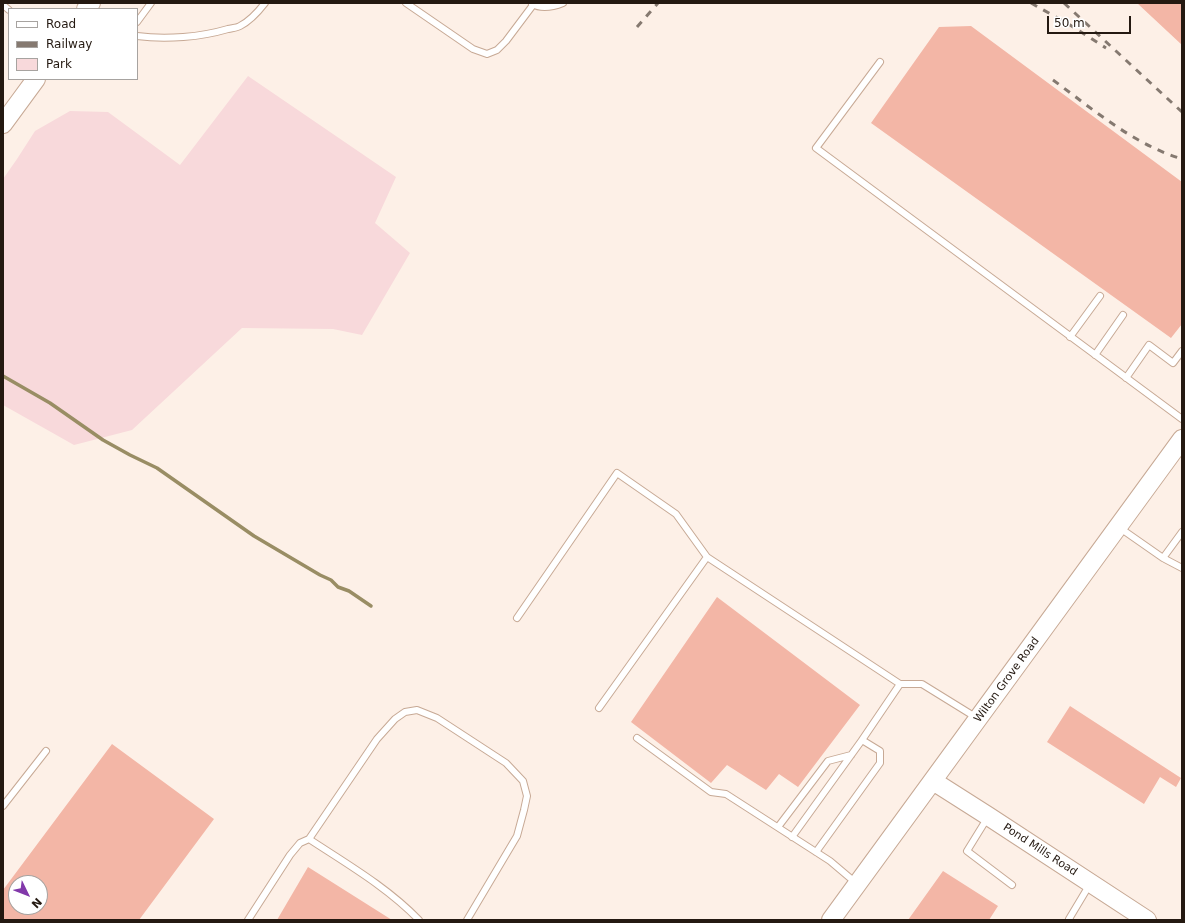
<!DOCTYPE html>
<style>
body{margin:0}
#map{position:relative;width:1185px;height:923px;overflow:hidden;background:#fdf0e7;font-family:"DejaVu Sans",sans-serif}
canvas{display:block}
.frame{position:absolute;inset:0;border:4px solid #241911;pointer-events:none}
.legend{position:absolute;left:8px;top:8px;width:130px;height:72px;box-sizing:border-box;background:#fff;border:1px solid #a7a3a0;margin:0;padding:5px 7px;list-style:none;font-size:12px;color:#241911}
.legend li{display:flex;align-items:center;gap:8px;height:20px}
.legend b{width:20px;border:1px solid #a7a3a0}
.north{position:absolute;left:8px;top:875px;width:40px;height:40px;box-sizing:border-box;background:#fff;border:1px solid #a7a3a0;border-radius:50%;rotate:133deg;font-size:11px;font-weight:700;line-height:16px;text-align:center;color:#241911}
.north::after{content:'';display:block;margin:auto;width:14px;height:18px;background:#8238aa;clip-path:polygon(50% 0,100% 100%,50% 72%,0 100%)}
.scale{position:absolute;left:1047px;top:16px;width:84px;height:18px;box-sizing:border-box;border:2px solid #241911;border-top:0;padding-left:5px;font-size:12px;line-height:14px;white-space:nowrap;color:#241911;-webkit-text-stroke:3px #fff;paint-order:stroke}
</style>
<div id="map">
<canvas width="1185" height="923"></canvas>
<div class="frame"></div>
<ul class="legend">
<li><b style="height:5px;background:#fff"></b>Road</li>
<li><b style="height:5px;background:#857970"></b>Railway</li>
<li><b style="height:11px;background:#f8d9db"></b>Park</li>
</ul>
<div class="north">N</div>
<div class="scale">50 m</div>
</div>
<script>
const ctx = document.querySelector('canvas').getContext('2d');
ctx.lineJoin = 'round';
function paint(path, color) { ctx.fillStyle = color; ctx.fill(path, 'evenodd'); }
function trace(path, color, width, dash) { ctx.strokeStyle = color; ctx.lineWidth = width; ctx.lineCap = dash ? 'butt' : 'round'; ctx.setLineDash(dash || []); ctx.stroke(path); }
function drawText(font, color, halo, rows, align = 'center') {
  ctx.font = font + ' "DejaVu Sans",sans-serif'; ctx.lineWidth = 3; ctx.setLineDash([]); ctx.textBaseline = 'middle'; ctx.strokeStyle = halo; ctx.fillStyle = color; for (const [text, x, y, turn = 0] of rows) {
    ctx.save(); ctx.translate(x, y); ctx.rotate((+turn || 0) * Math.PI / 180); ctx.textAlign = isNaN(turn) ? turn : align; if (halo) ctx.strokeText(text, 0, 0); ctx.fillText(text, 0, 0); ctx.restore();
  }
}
paint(new Path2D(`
 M248,76L396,177L375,223L410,253L362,335L333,329L242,328L132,430L74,445L3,405V179L17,159L35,131L70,111L108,112L180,165Z`), '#f8d9db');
trace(new Path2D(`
 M3,376L50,403L103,440L130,455L157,468L254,536L320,575L331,580L338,587L349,591L371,606`), '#998d64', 3.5);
paint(new Path2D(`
 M1137,3H1182V45Z
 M971,26L1182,182V324L1171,338L871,123L939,27Z
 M717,597L860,705L798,787L779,774L766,790L727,765L711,783L631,722Z
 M1070,706L1181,778L1176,787L1160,777L1144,804L1047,742Z
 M112,744L214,819L139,920H3V890ZM16,883H40V907H16Z
 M308,867L392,920H277Z
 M943,871L998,906L989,920H908Z`), '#f3b6a6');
const lane = new Path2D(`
 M406,3L473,49L487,54L497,50L506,41L533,5
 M532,4C541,9 553,7 563,3
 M3,5L9,10
 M137,22L151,3
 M137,36C166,40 201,37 228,29C232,28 237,28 240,26C250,21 258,12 265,3
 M880,62L816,148L1182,419
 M1070,337L1100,296
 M1095,355L1123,315
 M1126,378L1149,345L1173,363L1182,351
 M1120,528L1163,558L1182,532
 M1163,558L1182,568
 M517,618L617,473L676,514L707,557
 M599,708L707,557L900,684H922L977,718
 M637,738L711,792L726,794L830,861L856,883
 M862,740L900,684
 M3,806L46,751
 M988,817L967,851L1012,885
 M778,827L828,761L851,755
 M792,837L862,740L880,751V763L816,852
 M309,839L377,739L395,719L405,712L417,710L437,718L506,763L523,781L527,796L524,810L517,836L467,920
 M248,920L290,855L300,843L309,839C347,864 387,887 419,920
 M1070,920L1069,919L1090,884`);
const secondary = new Path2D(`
 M86,9L91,3
 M3,124L36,79
 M933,781L988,816L1147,920
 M831,920L1182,439`);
trace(lane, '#c7a995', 8);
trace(secondary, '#c7a995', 20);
trace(lane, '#fff', 6);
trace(secondary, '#fff', 18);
trace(new Path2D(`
 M1031,3L1070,25L1106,48
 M1064,3L1182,112
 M637,27L658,3
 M1053,80C1094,110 1133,144 1182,159`), '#857970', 3, [7, 7]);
drawText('11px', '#241911', '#fff', [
 ["Wilton Grove Road",1007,680,-54],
 ["Pond Mills Road",1040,850,33]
]);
</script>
